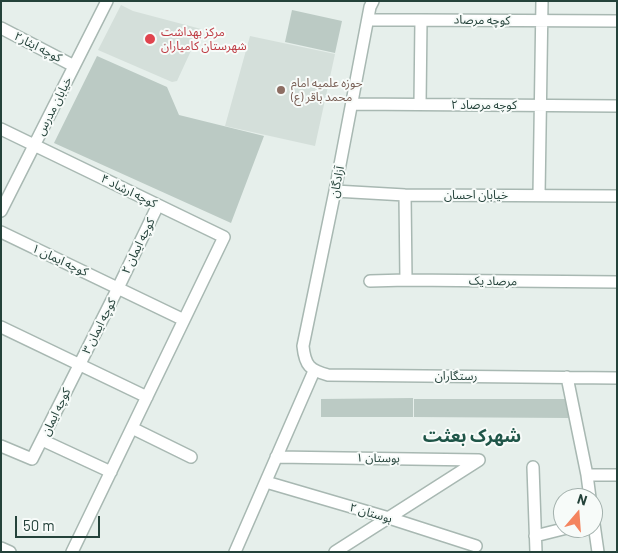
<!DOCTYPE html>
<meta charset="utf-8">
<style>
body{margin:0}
#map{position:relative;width:618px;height:553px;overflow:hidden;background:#e6efeb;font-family:Barlow,sans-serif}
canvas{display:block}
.frame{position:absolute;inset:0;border:2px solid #24423a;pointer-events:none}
.north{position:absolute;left:553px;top:488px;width:50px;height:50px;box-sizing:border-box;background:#f7fbf9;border:1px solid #a3b1ad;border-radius:50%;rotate:18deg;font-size:14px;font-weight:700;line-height:20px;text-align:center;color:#24423a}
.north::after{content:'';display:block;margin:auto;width:18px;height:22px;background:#f4845f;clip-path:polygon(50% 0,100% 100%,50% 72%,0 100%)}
.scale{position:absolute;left:15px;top:516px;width:85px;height:22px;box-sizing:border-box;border:2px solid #24423a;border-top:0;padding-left:6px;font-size:15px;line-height:18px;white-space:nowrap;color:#24423a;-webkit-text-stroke:4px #f7fbf9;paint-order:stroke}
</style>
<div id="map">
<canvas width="618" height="553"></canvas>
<div class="frame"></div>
<div class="north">N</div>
<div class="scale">50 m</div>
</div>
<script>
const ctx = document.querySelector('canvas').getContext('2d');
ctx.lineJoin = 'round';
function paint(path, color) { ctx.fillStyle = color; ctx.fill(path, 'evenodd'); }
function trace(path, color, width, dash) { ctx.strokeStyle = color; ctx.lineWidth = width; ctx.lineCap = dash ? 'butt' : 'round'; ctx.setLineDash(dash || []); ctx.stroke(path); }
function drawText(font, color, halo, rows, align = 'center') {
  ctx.font = font + ' Barlow,"Noto Sans Arabic",sans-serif'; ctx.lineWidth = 4; ctx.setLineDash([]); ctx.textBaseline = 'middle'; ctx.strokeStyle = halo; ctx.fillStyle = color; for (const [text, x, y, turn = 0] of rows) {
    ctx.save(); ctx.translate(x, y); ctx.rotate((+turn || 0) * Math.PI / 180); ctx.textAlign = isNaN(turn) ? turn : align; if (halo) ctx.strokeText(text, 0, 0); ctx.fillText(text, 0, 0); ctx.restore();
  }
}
paint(new Path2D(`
 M121,5L133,11L201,29L177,81L172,82L98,50Z
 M250,36L335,54L315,146L225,126Z`), '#d4dfda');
paint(new Path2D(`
 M292,10L342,21L335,53L285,42Z
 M97,56L167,87L179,115L264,136L231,223L54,143Z
 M413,398V417H321V399Z
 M414,399H568V418L414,417Z`), '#bbcac4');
const minor = new Path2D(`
 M373,1L370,7L335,191L303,346C305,366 310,370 328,375L617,378
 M368,20H421
 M1,28L74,66
 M352,104L617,106
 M420,104L421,20L617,21
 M1,129L224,237L72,552
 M335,191L405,195L617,196
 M405,195L406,280
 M539,195L542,1
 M1,211L107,1
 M1,232L184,320
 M370,281L406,280L617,282
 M1,327L147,397
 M567,377L587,475L590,498
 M132,428L191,457
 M42,440L111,472
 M1,446L32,459L118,288L158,205
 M276,457L479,460
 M533,467L536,552
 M587,475H617
 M266,482L389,518L476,546
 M593,517L598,552
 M535,536L567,528
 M1,548L10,552
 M235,552L314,371
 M335,552L479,460`);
trace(minor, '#a8b8b2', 14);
trace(minor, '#fff', 11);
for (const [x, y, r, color] of [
 [150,39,6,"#e0444e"],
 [281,90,5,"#8d6e63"]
]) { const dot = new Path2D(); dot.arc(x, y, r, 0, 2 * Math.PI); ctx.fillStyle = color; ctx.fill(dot); trace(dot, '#f7fbf9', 2); }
drawText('12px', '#24423a', '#f7fbf9', [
 ["کوچه مرصاد",482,20,1],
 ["کوچه ایثار۲",38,47,27],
 ["کوچه مرصاد ۲",484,105],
 ["خیابان مدرس",54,106,-63],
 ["آزادگان",337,182,-79],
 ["کوچه ارشاد ۴",129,191,26],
 ["خیابان احسان",476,195],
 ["کوچه ایمان ۲",138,246,-64],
 ["کوچه ایمان ۱",60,260,25],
 ["مرصاد یک",493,281,1],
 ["کوچه ایمان ۳",99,326,-63],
 ["رستگاران",456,376],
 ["کوچه ایمان",56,412,-64],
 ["بوستان ۱",378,458,1],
 ["بوستان ۲",371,513,16]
]);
drawText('12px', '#be3a42', '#f7fbf9', [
 ["مرکز بهداشت",161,32],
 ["شهرستان کامیاران",161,46]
], 'left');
drawText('12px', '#785e54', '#f7fbf9', [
 ["حوزه علمیه امام",291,83],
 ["محمد باقر (ع)",291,97]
], 'left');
drawText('bold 18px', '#1f5548', '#f7fbf9', [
 ["شهرک بعثت",472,436]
]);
</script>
